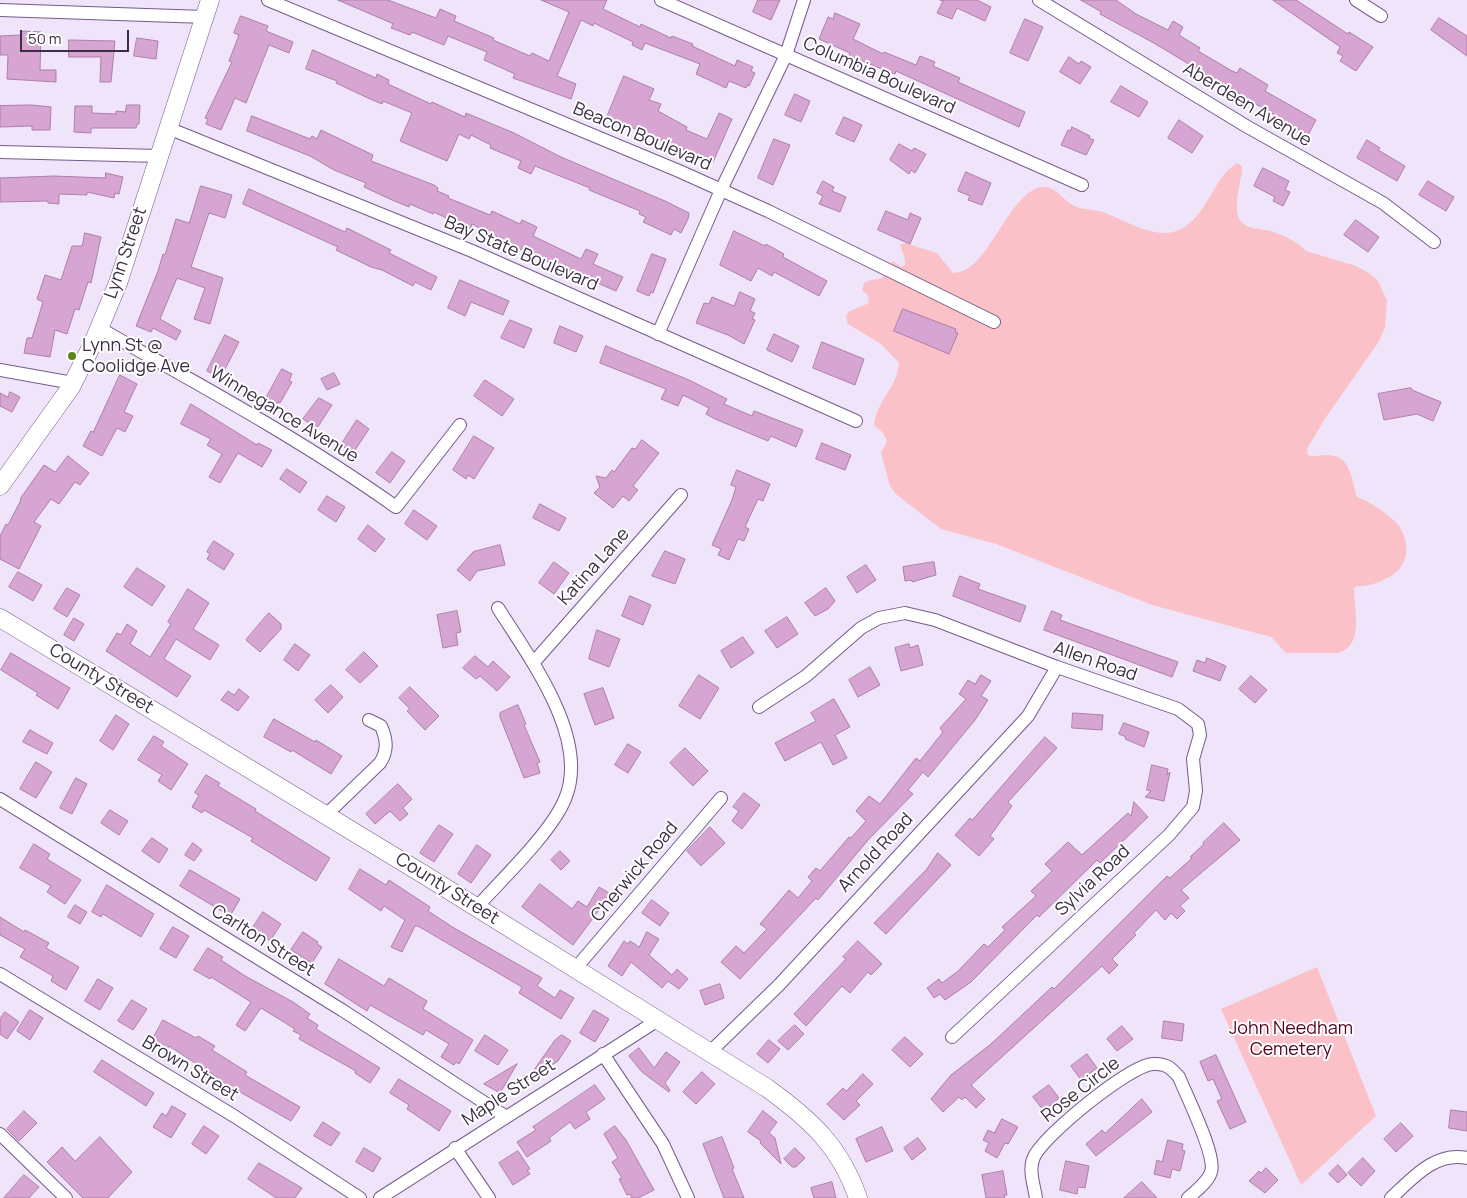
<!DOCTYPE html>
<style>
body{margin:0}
#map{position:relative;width:1467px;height:1198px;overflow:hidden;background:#f0e4fb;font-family:Manrope,sans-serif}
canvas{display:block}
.scale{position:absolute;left:20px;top:30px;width:109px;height:22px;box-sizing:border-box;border:2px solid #3b2f45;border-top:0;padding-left:6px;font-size:15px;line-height:18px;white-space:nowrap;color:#3b2f45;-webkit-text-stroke:4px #fff;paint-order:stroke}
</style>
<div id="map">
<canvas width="1467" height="1198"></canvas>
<div class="scale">50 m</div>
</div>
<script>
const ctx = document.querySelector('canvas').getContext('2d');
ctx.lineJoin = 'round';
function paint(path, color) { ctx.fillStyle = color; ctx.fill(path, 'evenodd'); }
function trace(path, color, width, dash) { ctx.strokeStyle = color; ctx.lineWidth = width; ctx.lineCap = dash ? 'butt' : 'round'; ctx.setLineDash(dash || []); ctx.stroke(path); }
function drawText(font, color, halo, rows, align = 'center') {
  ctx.font = font + ' Manrope,sans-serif'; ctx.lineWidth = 4; ctx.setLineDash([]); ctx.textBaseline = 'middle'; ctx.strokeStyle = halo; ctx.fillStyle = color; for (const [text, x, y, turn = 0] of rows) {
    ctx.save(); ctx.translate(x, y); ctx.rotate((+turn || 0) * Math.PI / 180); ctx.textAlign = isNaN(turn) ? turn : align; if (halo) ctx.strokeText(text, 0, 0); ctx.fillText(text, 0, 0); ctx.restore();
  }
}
paint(new Path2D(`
 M1237,163L1242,166V172C1240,184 1236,198 1237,210C1238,227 1252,228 1265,230C1278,232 1297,241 1306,251L1356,266L1369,273L1378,281L1387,300L1385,328L1378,343L1326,417L1307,449L1308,455C1314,457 1321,455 1328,455C1352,456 1351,480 1357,497C1368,500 1393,517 1399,526C1413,548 1407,571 1383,580C1375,584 1365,587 1357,586L1354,588C1354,608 1365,646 1338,653H1286L1271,637L1152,605L996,544L941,529L897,495L890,486L881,453L887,441L883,433L874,425C876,402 898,386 899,363L881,344L848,324L846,317L848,312L869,303L868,295L862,290L864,283C870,279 874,281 881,278C888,276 888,265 893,261L901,267L905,265V259L900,245L905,243L937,253L953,273C987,273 1003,205 1035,189C1054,180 1061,201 1077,207C1085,210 1094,209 1102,212C1124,219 1157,242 1181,229C1208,215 1212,179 1237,163Z
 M1317,967L1376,1116L1301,1185L1221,1009Z`), '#fbc1c9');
const building = new Path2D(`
 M338,0H388L436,18L440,9L456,16L454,21L494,38L493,40L530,56L532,53L549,61L569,12L541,0H607L603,9L640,27L641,24L671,38L672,36L693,44L692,46L735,66L737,60L753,67L751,71L755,73L749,86L747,85L746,88L729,81L726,88L696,74L700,64L645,43L642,50L632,45L633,42L594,23L593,26L581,20L557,76L576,84L571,99L513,78L515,74L484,60L487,52L448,36L444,45L412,32L410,35L391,28L393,24Z
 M758,0H780L771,20L753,12Z
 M940,0H977L991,7L985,21L957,8L952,19L937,13L943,1Z
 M1081,0H1116L1136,14L1168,30L1173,21L1183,27L1179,35L1200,48L1198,51L1232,71L1237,73L1240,68L1268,85L1265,91L1316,120L1308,135L1152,42L1100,14L1101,12Z
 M1273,0H1296L1348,34L1349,32L1373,47L1356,71L1340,61L1343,56L1337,53L1340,47Z
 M835,13L860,24L853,39L883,54L884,52L916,65L920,56L935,62L933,66L960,78L958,82L1025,112L1019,127L896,71L895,74L862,61L859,67L846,61L850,53L819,39L828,17L833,19Z
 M241,16L268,26L266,31L293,42L289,53L269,45L246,103L235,98L221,130L206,124L208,119L205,118L232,62L229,61L239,35L234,33Z
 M1439,18L1467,36V56L1431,30Z
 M1025,19L1043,27L1028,61L1010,53Z
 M21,31L41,32L40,70H56V82L7,79L8,55H0V36L21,35Z
 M137,38L158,41L156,59L134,56Z
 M69,40L115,41L111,82H100L101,57H69Z
 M313,50L376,78L377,74L389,80L388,84L431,104L432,102L465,117L466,113L514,133L561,157L665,201L689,213L688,219L681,233L674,229L671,235L643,222L646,217L639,214L640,211L589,190L590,188L535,166L531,174L518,168L521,161L490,148L491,145L471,135L469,139L459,134L447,161L400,141L412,113L383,101L382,104L368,98L336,83L337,81L306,69Z
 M1069,57L1079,64L1081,61L1091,67L1080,84L1060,72Z
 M624,76L654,89L649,100L661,104L658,111L687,127L686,130L707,139L719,113L732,119L713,162L607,117Z
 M1121,86L1148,102L1139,117L1111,102Z
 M795,94L810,101L801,122L785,115Z
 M32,105L51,107L50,130H32V126L0,127V106Z
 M127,105H140L139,124H137L136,128H91V133L74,132L75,106H92V113L116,114V111L125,112Z
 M252,116L310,139L312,136L317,139L321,130L373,155L371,161L434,185L438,188L437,191L449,196L448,198L490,215L492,211L520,224L522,220L537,227L533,236L581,259L586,249L598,254L593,264L623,277L616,291L526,252L472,224L470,230L434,212L433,214L410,204L409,207L392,200L364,187L366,183L334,170L310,156L247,131Z
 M844,117L862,125L854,142L836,134Z
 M1179,120L1203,136L1192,153L1168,138Z
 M1072,127L1090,136L1089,138L1094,140L1086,155L1061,145L1068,130L1070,131Z
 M774,139L790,145L773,185L758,178Z
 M1367,140L1380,148L1378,150L1405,166L1397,181L1357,158Z
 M899,144L912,151L914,148L926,154L915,173L911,170L909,174L890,160Z
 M1263,168L1289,181L1285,190L1290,192L1283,206L1273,201L1275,197L1254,186Z
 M966,172L991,183L982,205L968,200L970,196L958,191Z
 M106,173L123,177L119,194L115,193L114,198L87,192V195L59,194V204L48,203V201L0,202V178L54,176L105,178Z
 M823,181L834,187L832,191L846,197L840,212L819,204L823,196L817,193Z
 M1428,181L1454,197L1446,211L1419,195Z
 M201,186L232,195L225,218L209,213L191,267L223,278L210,324L194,319L205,288L177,278L160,319L181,331L176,340L153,328L151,332L136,326L158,271L163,254L165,255L176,219L189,223Z
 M249,189L345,232L347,228L391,250L389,253L437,277L431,290L415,282L413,286L382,270L371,267L336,250L338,247L243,204Z
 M886,211L908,220L910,213L921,218L910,244L878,230Z
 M1356,220L1379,237L1368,252L1344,235Z
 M734,231L765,246L766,244L784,254L783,257L827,281L819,296L774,272L772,276L758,268L751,281L720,265Z
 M85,233L101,237L91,283L88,282L79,310L75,309L67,334L55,330L50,357L24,353L27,338H32L43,302L37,299L45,275L61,280L72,246H82Z
 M652,254L666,259L653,293L651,292L649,296L637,291Z
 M460,280L509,301L503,315L471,302L465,316L448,308Z
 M740,292L755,299L750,311L755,313L752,319L755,320L744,344L728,335L696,323L704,303L709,304L712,297L734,306Z
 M903,309L956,329L955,332L958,333L949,354L894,331Z
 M510,320L532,329L524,348L501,338Z
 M560,326L583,336L576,352L554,343Z
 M774,334L799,346L792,362L767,350Z
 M225,335L239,342L223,373L221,372L218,377L207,371Z
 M822,342L864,359L855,385L813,368Z
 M606,346L689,380L727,399L724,404L752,416L754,411L803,430L796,447L771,436L768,441L715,419L706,414L709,408L683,395L678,406L661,399L666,389L600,363Z
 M282,369L292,374L289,381L292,382L280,403L278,402L276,407L265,400Z
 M334,373L340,384L327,390L321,379Z
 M120,375L137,384L124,412L133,416L125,432L117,428L102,456L83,446L91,431L93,432Z
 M485,380L514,399L502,416L474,396Z
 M1411,388L1412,390L1441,402L1433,421L1417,414L1384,420L1378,394Z
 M10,392L20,397L12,412L0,406V393L8,397Z
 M319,398L332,405L317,428L303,419Z
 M191,404L257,445L258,443L272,450L262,467L238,453L220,483L209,477L222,454L207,445L211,439L181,424Z
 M357,420L369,429L353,453L341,445Z
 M474,436L494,448L474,479L468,475L466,479L453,470Z
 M642,440L659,453L633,486L638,490L629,501L623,496L613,508L594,493L600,487L596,476L606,478L612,470L614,472L632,448L635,449Z
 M822,443L851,455L845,470L816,459Z
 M392,452L405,461L390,483L376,473Z
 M68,456L89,473L80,485L75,482L59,504L51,499L34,522L41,526L19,569L0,559V536L6,524L8,525L21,500L20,499L44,465L55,472Z
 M287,469L307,482L300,493L280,479Z
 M737,470L770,484L763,501L758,499L745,527L749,529L744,541L738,539L729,560L718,555L721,549L712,545L732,500L736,487L731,485Z
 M327,496L345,507L336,522L318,510Z
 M540,504L566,518L559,531L533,518Z
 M414,510L437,526L427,540L405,524Z
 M368,525L385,539L375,552L358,539Z
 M214,541L234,554L224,570L207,559L210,554L207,552Z
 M500,545L505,565L477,571L470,581L457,570L473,552Z
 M665,551L685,559L675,584L652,576Z
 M554,562L569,573L554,594L539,583Z
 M934,562L936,575L912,582V580L905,581L903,567Z
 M866,565L876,580L857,593L847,577Z
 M137,568L165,586L152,606L124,587Z
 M18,572L42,585L33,601L9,587Z
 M960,576L980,584L978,589L1026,606L1020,622L953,596Z
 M67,588L80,595L67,617L54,609Z
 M826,588L835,601L828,609L815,616L805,603Z
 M188,589L209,603L193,629L219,645L210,660L176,639L164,659L191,676L177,697L106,651L117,633L121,635L127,624L137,631L130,644L150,657L171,624L168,622Z
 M630,596L651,605L643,625L622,616Z
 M457,611L461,632L456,633L458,645L443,648L437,615Z
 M1052,611L1062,615L1060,620L1178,662L1172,677L1044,630Z
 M269,613L281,624V629L260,652L246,640Z
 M787,617L798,634L777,648L765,631Z
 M74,618L84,624L74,641L64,635Z
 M597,630L620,639L609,667L589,659Z
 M743,637L754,653L731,668L721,651Z
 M295,644L310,655L298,671L284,660Z
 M909,644L910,648L918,645L923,665L901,671L895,648Z
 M364,652L378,666L360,683L346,670Z
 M11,653L70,688L58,709L36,695L38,693L1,670Z
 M475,656L488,667L493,661L510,677L497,691L480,676L476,679L463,668Z
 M1207,658L1226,666L1220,681L1193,671L1197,660L1205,663Z
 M870,667L880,685L858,697L849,680Z
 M699,675L719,688L700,719L679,706Z
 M981,675L991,681L981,696L988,700L975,720L928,777L923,772L908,790L913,794L868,840L818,900L816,898L740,979L721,962L736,946L744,953L767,929L760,924L789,890L798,898L812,881L808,877L816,868L820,871L849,837L851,838L866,821L856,811L869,796L880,804L916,758L920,761L943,732L940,728L966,699L959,694L968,680L975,684Z
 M1251,676L1267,690L1255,703L1239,689Z
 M331,685L343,697L328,713L315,700Z
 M410,687L439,716L425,730L407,711L410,709L399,698Z
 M603,688L614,718L595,725L584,694Z
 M239,689L249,697L238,711L221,700L228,691L234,695Z
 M834,699L850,727L835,735L847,758L833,765L821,742L785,761L775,743L816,721L811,713Z
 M518,705L526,724L524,725L540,762L537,763L540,773L524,778L500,717V713Z
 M1073,713L1103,715L1102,730L1072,728Z
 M116,715L129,724L113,750L100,741Z
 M274,719L315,742L316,740L342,756L331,774L292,750L291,752L264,737Z
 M1124,723L1149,732L1144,747L1125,739L1126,737L1119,734Z
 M30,730L53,743L47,754L23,742Z
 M154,736L164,742L161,746L188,764L171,790L158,781L162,775L138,760Z
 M1045,737L1057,748L1008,802L1012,806L990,836L994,839L979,856L955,835L970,818L972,820Z
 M628,744L641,752L628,773L615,765Z
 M685,748L708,771L693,786L670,763Z
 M36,762L52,772L36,798L20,789Z
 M1152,765L1168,769L1167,775L1170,772L1164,801L1145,797L1151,791L1147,790Z
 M206,775L220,783L218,786L256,809L255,811L330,858L316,881L251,841L253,838L204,810L202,813L192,807L199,795L195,793Z
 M76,778L87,784L72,814L60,808Z
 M398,784L412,799L403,808L408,814L400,821L390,811L375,824L366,814Z
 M744,793L760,805L742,829L732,821L739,811L733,807Z
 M1134,802L1148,817L1100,863L1097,860L1039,917L1037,915L971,982L945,1000L940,994L934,998L927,988L939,979L942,983L957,972L984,944L988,947L1005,930L1002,927L1036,896L1031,891L1052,871L1045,864L1068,842L1082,855L1128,813L1131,816Z
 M110,810L128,821L119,835L101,823Z
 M1224,823L1240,840L1181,890L1189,898L1180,906L1185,911L1177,919L1171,913L1165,920L1156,910L1134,933L1136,935L1112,959L1118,965L1109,974L1102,966L971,1085L985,1099L976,1108L965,1097L962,1100L959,1097L943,1112L931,1099L951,1075L991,1044L1052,987L1054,989L1167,876L1170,878L1192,858L1190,857L1204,844L1203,843Z
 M439,825L453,834L434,862L420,853Z
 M710,827L725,843L701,866L687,851Z
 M152,838L168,849L159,863L142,851Z
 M193,843L202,850L194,861L185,855Z
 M34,844L50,854L47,859L81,880L65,904L47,892L51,886L20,868Z
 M477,845L491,855L471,883L458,874Z
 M560,851L570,861L561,870L551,860Z
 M938,853L951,865L886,934L874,923L926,870Z
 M360,869L386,885L389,880L430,907L428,911L454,928L542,978L537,986L555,998L560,990L574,998L561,1019L519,993L522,987L418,926H415L402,952L391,947L405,920L384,906L381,911L349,889Z
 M190,870L240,899L230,916L180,886Z
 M540,884L572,909L578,901L587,907L599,887L611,894L573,945L522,907Z
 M107,885L154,914L141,937L103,914L101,917L92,912Z
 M652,900L669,913L660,926L642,913Z
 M75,905L87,912L80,924L68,917Z
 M263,912L281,924L270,941L252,929Z
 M0,917L24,932L25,930L49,943L46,948L79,967L66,990L51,981L53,976L20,957L25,949L0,935Z
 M173,927L189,936L176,958L160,949Z
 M303,932L318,942L317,944L322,947L312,963L291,950Z
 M647,932L659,939L649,955L672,975L677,969L688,979L679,989L668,981L662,988L631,962L622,976L608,966L624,941L628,944L630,941L639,947Z
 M858,941L882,964L871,975L868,972L850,993L842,986L806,1026L794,1014L846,959L843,957Z
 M208,948L223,957L221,960L245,976L293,1002L310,1014L307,1018L318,1025L316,1029L380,1068L370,1083L355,1073L356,1071L299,1039L301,1035L293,1031L295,1029L261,1008L245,1031L236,1025L251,1002L211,977L210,979L194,970Z
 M339,959L384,986L389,978L427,1001L423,1009L473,1040L459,1064L456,1062L454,1065L441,1057L449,1044L426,1030L423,1035L370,1005L367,1011L325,984Z
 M98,979L113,988L100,1010L85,1001Z
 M720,984L724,998L705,1005L700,991Z
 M132,1000L147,1009L133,1030L118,1021Z
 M30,1010L43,1018L30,1040L17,1031Z
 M594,1010L609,1019L595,1042L580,1033Z
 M5,1012L19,1022L7,1039L0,1034V1019Z
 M163,1020L196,1038L198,1036L215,1046L212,1050L247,1072L245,1075L300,1107L291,1121L233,1088L231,1092L216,1082L218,1078L169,1046L166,1052L151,1043Z
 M1164,1021L1184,1024L1182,1041L1162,1038Z
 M795,1025L804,1034L788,1050L778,1041Z
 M1122,1026L1133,1039L1117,1051L1107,1039Z
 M485,1035L508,1050L498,1065L475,1051Z
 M562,1035L571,1041L558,1061L527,1080L555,1040Z
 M905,1037L923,1054L910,1067L892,1050Z
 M769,1040L780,1049L768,1063L757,1054Z
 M639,1048L654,1068L666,1052L680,1062L665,1083L670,1090L669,1092L642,1072L629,1056Z
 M1087,1054L1097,1068L1081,1080L1071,1066Z
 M1216,1055L1246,1122L1230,1129L1217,1101L1222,1099L1213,1079L1208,1081L1200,1062Z
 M102,1060L154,1093L146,1106L94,1072Z
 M517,1064L500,1093L484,1084Z
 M702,1072L715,1084L696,1104L683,1092Z
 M863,1074L873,1084L856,1101L860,1105L844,1120L827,1104L843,1088L846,1091Z
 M399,1079L451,1111L439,1131L407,1109L409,1105L390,1093Z
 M595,1085L605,1099L586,1112L590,1119L575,1129L570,1122L549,1138L551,1141L527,1157L517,1142L536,1130L533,1127Z
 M1049,1085L1059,1098L1044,1111L1033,1097Z
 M1142,1099L1152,1112L1096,1156L1086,1144L1102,1130L1105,1133Z
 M172,1106L186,1114L171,1138L153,1127L162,1113L166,1116Z
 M1451,1110L1467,1112V1131L1449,1128Z
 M24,1111L37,1123L19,1141L7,1129Z
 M763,1111L777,1122L769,1133L775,1138L781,1164L760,1143L761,1141L748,1132Z
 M1002,1119L1018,1127L1008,1144L1005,1143L997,1158L985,1151L989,1143L983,1140L988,1130L994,1133Z
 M323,1122L340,1133L331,1146L314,1136Z
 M1401,1123L1413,1136L1396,1152L1384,1139Z
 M204,1126L219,1136L206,1154L192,1144Z
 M615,1126L626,1140L654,1190L638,1198H632L630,1194L627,1195L619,1179L622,1178L612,1162L618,1158L604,1134Z
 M882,1127L893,1151L866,1162L856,1139Z
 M100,1137L132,1172L108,1198H83L47,1162L62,1147L75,1161Z
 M722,1137L734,1168L732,1169L744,1198H724L703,1144Z
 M918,1138L926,1149L912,1160L904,1148Z
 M1168,1140L1183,1144L1182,1150L1185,1151L1180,1171L1172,1169L1170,1178L1154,1174L1157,1160L1162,1162Z
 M364,1148L381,1158L373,1172L356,1162Z
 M795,1148L805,1158L796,1167H792L784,1159Z
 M518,1151L530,1169L527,1170L530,1174L513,1185L499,1163Z
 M1363,1158L1375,1171L1361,1186L1348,1173Z
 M1066,1161L1089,1166L1085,1188L1078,1187L1077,1194L1060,1190Z
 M259,1163L302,1188L295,1198H276L248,1179Z
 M1338,1165L1347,1175L1338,1183L1329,1174Z
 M1266,1168L1278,1180L1265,1193L1249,1181L1259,1171L1261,1173Z
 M1003,1171L1007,1195H1004L1005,1198H986L982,1175Z
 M24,1175L39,1187L29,1198H4Z
 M832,1182L836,1198H814L811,1188Z
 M1142,1182L1157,1198H1124Z`);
paint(building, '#d6a5d1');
trace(building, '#ad7ea9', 1);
const street = new Path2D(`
 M268,0L679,171L768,211L994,322
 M661,0L1082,185
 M1039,0L1246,126L1383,203L1434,242
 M1356,0L1381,16
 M0,10L205,17
 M168,128L472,251L856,421
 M0,152L159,156
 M99,328C200,385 302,440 396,507L460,425
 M658,334L721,190L786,55L804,0
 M0,370L73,383
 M534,662L681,495
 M759,707L806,676L861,628L879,618L905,613L935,620L1057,667L1178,709L1198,724L1200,735L1193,759L1196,791L1193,807L1169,835L952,1037
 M0,799L342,1010L505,1116
 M326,815L380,763C388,750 387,740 381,726L369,720
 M477,907C502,879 551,833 565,799C591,738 528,656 498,608
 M575,969L721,798
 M0,974L234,1116L360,1198
 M710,1052L779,985L1028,716L1057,667
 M603,1054L663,1144L688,1198
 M0,1134L66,1198
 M455,1148L489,1198
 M380,1198L658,1020
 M1036,1198C1034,1185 1028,1169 1034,1157C1044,1135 1130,1065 1153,1064C1166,1063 1171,1068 1179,1077C1186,1095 1217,1156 1211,1172C1208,1182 1196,1191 1188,1198
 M1391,1198C1412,1179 1435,1151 1467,1158`);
const secondary = new Path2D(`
 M0,486L71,387L93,343L118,283L210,0
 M0,618L423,874L767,1088C811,1120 840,1146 858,1198`);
trace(street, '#755a8b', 14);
trace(secondary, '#755a8b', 19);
trace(street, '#fff', 12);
trace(secondary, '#fff', 18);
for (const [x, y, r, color] of [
 [72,356,5,"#5b8613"]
]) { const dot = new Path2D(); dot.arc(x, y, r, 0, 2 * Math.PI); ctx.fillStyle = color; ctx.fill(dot); trace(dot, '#fff', 2); }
drawText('18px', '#3b2f45', '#fff', [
 ["Columbia Boulevard",879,76,24],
 ["Aberdeen Avenue",1247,105,31],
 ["Beacon Boulevard",642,137,23],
 ["Lynn Street",126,253,-71],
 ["Bay State Boulevard",521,254,23],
 ["Winnegance Avenue",284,415,31],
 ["Katina Lane",594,567,-48],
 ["Allen Road",1095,662,19],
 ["County Street",101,679,31],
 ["Arnold Road",876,853,-47],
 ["Cherwick Road",635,872,-50],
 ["Sylvia Road",1093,881,-43],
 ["County Street",447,889,32],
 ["Carlton Street",263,941,32],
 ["Brown Street",190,1069,31],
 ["Rose Circle",1081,1090,-38],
 ["Maple Street",509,1093,-33]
]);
drawText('18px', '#3b2f45', '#fff', [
 ["Lynn St @",82,346],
 ["Coolidge Ave",82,367]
], 'left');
drawText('18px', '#52021d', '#fff', [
 ["John Needham",1291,1029],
 ["Cemetery",1291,1050]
]);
</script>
